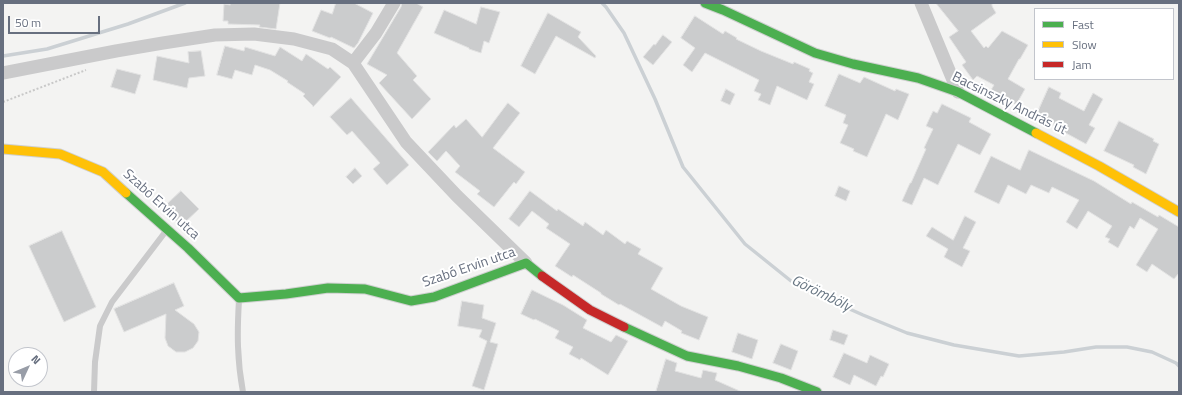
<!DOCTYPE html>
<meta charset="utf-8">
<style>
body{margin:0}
#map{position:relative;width:1182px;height:395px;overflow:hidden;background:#f3f3f2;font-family:"Titillium Web",sans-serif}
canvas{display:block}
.frame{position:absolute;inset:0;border:4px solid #676f7f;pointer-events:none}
.legend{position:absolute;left:1034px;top:8px;width:140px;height:72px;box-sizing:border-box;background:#fff;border:1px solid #c2c5cc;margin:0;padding:5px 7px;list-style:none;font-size:12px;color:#676f7f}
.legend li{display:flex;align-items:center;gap:8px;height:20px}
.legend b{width:20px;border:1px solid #c2c5cc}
.north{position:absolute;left:8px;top:347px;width:40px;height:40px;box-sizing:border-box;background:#fff;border:1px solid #c2c5cc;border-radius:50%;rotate:46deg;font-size:11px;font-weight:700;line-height:16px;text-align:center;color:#676f7f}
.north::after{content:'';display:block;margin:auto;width:14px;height:18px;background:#989da7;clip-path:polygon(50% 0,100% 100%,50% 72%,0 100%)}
.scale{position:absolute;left:8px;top:16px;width:92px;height:18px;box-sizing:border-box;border:2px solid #676f7f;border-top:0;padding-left:5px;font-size:12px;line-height:14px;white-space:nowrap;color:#676f7f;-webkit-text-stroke:3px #fff;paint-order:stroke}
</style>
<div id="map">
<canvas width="1182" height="395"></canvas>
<div class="frame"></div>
<ul class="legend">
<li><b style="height:5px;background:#4caf50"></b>Fast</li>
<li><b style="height:5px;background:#ffc107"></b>Slow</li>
<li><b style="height:5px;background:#c62828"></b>Jam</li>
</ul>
<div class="north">N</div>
<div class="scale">50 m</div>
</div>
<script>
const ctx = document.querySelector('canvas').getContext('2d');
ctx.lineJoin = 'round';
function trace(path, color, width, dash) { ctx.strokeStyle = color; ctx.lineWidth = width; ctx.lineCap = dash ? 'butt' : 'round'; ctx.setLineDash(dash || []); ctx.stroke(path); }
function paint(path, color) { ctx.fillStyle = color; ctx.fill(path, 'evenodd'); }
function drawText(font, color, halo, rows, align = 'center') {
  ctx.font = font + ' "Titillium Web",sans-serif'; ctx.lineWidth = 4; ctx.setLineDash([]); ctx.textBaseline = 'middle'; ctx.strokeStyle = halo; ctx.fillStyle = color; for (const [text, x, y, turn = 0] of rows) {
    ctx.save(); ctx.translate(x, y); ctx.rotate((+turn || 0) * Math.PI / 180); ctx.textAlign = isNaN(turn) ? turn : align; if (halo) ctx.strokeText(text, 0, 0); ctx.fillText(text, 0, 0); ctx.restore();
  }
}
trace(new Path2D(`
 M602,3L606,7L624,33L655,99L683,167L745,244L796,285L863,315L907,333L954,345L1019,356L1064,352L1096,347H1127L1152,352L1176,363L1179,366
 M3,56L47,49L128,24L185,3`), '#cbd0d4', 3.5);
const building = new Path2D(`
 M230,3H280L276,29L259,27L260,25L228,24V21H223L224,4L230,5Z
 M336,3H354L373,13L358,43L354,48L331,37L330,38L312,31L321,10L332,14Z
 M402,3H416L423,7L397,53L417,76L413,80L431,99L412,119L379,83L387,75L367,64L401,7Z
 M936,3H992V6L996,13L971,31L984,48L986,46L988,48L1002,31L1028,45L1020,59H1019L1008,79L1025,89L1016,105L991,90L994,85L977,76L973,80L962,65L966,62L949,37L958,31Z
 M481,7L500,12L489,43L484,41L481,53L469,49V48L434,33L444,10L476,24Z
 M548,13L581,32L578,37L596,56L595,58L556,36L535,74L521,66Z
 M695,16L723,34L725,31L737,38L736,39L761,51L793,64L794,62L810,69L809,71L813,73L809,82L814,84L807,100L777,86L770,105L758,100L761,94L754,91L759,80L705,53L692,72L683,65L695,48L681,38Z
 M663,35L672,42L653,65L643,57L654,44L655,45Z
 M225,46L244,51L245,47L275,56L280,47L302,61L306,54L328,69L330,67L341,77L313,107V106L303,96L305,94L287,82L288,81L270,70L255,65L252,75L235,70L232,79L217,75Z
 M201,51L205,76L189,78L187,88L153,80L157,56L189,63L188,52Z
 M117,69L141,75L135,94L111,87Z
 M839,74L860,83L864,77L895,91L896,89L909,94L898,120L886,114L867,157L853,151L854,149L840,143L848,125L843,123L846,115L825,106Z
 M1049,87L1061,93L1059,98L1084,111L1093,93L1103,99L1089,125L1095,128L1086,144L1053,126L1054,124L1036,116Z
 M726,89L735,94L730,105L721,101Z
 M351,98L409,165L387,185L373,169L380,163L352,131L347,135L330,117Z
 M508,103L520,113L493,148L525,172L516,184L514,182L494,207L477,194L480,191L455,172L460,166L446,151L437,161L428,152L454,125L456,128L466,119L482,137Z
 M942,104L971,118L969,122L991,134L980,155L958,144L938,185L924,178L912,205L902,201L910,183H911L926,149L924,148L933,129L926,126L933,111L937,113Z
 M1119,121L1154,139L1153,141L1159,144L1146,174L1133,167L1134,165L1104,151Z
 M1029,150L1094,181L1131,204L1132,202L1158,217L1159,215L1179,227V273L1174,279L1152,264L1147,272L1136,265L1158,229L1140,218L1134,229L1130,226L1118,248L1108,242L1110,239L1105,237L1112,226L1088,211L1077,229L1066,222L1079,200L1052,187L1049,193L1031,185L1026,194L1008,185L999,204L974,192L991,156L1020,170Z
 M355,168L362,176L353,184L346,177Z
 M839,186L850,191L846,201L835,196Z
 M181,191L199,209L181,226L163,208Z
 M530,191L557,211L558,209L583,226L585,222L603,235L606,230L625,244L627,241L641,249L638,254L663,268L651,289L681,306L708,317L699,340L681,333L682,331L665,321L662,327L620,304L619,305L601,294V293L573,275L572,277L555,266L570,244L546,228L549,224L532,211L519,227L509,219Z
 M965,216L976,222L963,248L970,251L962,267L944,257L948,249L926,236L932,227L953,240Z
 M62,231L96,307L64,322L29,246Z
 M174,283L184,306L175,310L194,324L199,332L198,341L193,348L185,352H176L168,346L165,338L166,314L124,332L114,309Z
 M532,290L563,305L587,320L583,328L611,342L616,335L628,341L608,375L581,358L580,360L569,354L573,347L555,338L559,331L535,319L534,320L521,314Z
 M462,301L484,305L482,318L496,323L490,342L498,344L484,390L472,386L487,341L479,337L482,330L458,326Z
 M833,330L848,335L844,345L830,340Z
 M738,333L758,340L752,359L732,352Z
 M781,344L798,351L791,370L773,363Z
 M844,353L867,363L870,355L889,364L883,377L881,376L876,386L854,375L850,385L833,377Z
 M666,359L677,363L675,371L701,378L703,370L717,373L715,380L742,392H656Z`);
paint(building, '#cbcccd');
trace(building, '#e2e2e2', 1);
const fast = new Path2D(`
 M705,3L723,10L815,53L853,64L918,78L958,92L1036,133
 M126,193L188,248L239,298L286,294L328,288L365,289L411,301L434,297L526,263L542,276
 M624,327L687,356L738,366L781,378L817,392`);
const slow = new Path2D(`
 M1036,133L1099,166L1179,212
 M3,149L60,154L103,172L126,193`);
const jam = new Path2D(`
 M542,276L590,310L624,327`);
trace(fast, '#cfd0d0', 11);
trace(slow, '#cfd0d0', 11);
trace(jam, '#cfd0d0', 11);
trace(new Path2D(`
 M3,102L86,70`), '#c8c8c8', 2, [2, 2]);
trace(new Path2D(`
 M239,300C237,333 237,360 243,392
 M94,392L95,362L100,326L112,302L166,231`), '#cacacb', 6);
trace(new Path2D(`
 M921,3L958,92
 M353,63L406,142L457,196L526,263
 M3,73L116,51L163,43L215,35L254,34L294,39L332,49L353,63L376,33L394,3`), '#cacacb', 13);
trace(fast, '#4caf50', 9);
trace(slow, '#ffc107', 9);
trace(jam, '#c62828', 9);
drawText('14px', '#676f7f', '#fff', [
 ["Bacsinszky András út",1009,104,26],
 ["Szabó Ervin utca",161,205,42],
 ["Szabó Ervin utca",469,268,-19]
]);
drawText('italic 15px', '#687683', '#fff', [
 ["Görömböly",821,294,26]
]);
</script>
